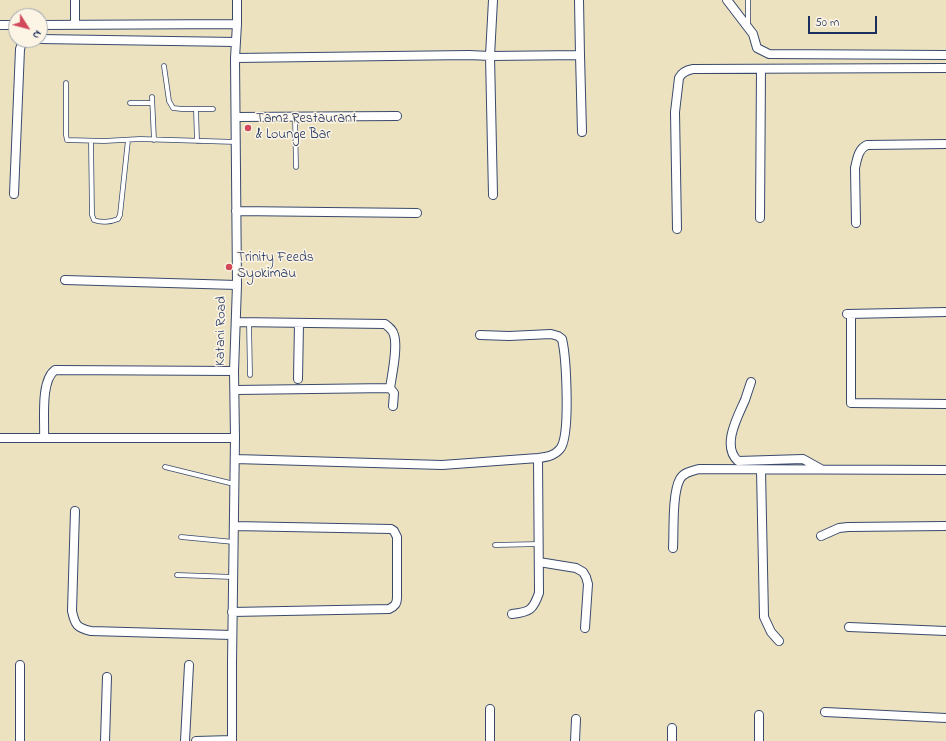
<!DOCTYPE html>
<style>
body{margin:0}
#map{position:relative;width:946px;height:741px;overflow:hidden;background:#ece2c0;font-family:"Indie Flower",sans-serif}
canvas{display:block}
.north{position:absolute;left:8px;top:8px;width:40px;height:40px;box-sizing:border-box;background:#fcf5e5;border:1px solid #a2a6af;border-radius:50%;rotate:126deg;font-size:11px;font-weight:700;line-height:16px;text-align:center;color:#1b2f5e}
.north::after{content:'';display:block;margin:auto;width:14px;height:18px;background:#d1495b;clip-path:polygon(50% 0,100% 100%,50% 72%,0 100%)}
.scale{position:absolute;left:808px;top:16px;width:69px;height:18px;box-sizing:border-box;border:2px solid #1b2f5e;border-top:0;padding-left:5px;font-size:12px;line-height:14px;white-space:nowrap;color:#1b2f5e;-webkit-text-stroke:3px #fcf5e5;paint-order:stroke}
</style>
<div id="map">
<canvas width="946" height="741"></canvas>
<div class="north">N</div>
<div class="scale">50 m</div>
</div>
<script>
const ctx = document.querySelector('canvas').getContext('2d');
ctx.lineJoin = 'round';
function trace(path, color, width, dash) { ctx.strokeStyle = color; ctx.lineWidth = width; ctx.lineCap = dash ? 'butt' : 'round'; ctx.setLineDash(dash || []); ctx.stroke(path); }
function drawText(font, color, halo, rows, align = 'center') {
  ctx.font = font + ' "Indie Flower",sans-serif'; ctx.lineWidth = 3; ctx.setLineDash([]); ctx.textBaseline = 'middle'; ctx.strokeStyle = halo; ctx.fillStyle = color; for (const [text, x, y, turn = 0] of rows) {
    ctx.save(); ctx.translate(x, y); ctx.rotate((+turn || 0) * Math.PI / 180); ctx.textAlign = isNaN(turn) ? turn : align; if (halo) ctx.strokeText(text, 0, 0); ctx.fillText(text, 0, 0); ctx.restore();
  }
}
const service = new Path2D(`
 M748,26V0
 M164,66L169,101L173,108L182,109H213
 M66,83V135L67,140L104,141L140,139L236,142
 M152,97L154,140
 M130,103H152
 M196,109L197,141
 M295,117L296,167
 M91,141L92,215L94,220C101,223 111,222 118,219L120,215L128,140
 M249,322L250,375
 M165,467L234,484
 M181,537L234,542
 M495,545L539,544
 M177,575L233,577`);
const minor = new Path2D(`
 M727,0L753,34L757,48L769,54L946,55
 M0,25H16
 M40,25L237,24
 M75,25V0
 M40,39L236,42
 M580,55L582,132
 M235,58L469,55L490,56L580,55L579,0
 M236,117L397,116
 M14,194L20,49L23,40
 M493,195L490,56L493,0
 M236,211L417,213
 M760,218L761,69
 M856,223L855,168C857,160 858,149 867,145L946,144
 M677,229L675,112L679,78C682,72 687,70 693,69L946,68
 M65,280L237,285
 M847,314L946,312
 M851,314V403L946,404
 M236,322L385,324C389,327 393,330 394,335C398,347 392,375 390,388
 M298,379L299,323
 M751,382C749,388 747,394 745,400C738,416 721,446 738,461L803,459L821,469
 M235,390L390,388L394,393L393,406
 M0,438H235
 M44,438C45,421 40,381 55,370L234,371
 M235,459L442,465L538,458C547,457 554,456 560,449C571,436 566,356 562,339L558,336L551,334L509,336L480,335
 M761,470L764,617L771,632L779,641
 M75,511L72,611C75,625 77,628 91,631L232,635
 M821,536L839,528L848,527L946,526
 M673,548C674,531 672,493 680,479C684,472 692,471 699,469L946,470
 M539,562L576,568L583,572L586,577L588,584L585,628
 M232,612L389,609C395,606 397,604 397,597V537L394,531L391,529L234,526
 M512,614C530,612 533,610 539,593L538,458
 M849,627L946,631
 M20,665V741
 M825,712L946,718
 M759,715V741
 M105,741L107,677
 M185,741L189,665
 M196,741L232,740
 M232,741V663L235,438L234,371L237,285L235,58L237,24V0
 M490,741V709
 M575,741L576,719
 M672,741V728`);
trace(service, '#3a4a6d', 5.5);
trace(minor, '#3a4a6d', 10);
trace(service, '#fff', 4);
trace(minor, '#fff', 8);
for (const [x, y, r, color] of [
 [248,128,4,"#d1495b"],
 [229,267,4,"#d1495b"]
]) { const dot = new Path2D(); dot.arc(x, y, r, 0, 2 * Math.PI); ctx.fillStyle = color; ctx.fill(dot); trace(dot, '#fcf5e5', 1.5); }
drawText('14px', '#1b2f5e', '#fcf5e5', [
 ["Tamz Restaurant",256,120],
 ["& Lounge Bar",256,136],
 ["Trinity Feeds",237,259],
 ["Syokimau",237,275]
], 'left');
drawText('14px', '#1b2f5e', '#fcf5e5', [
 ["Katani Road",222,331,-89]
]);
</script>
